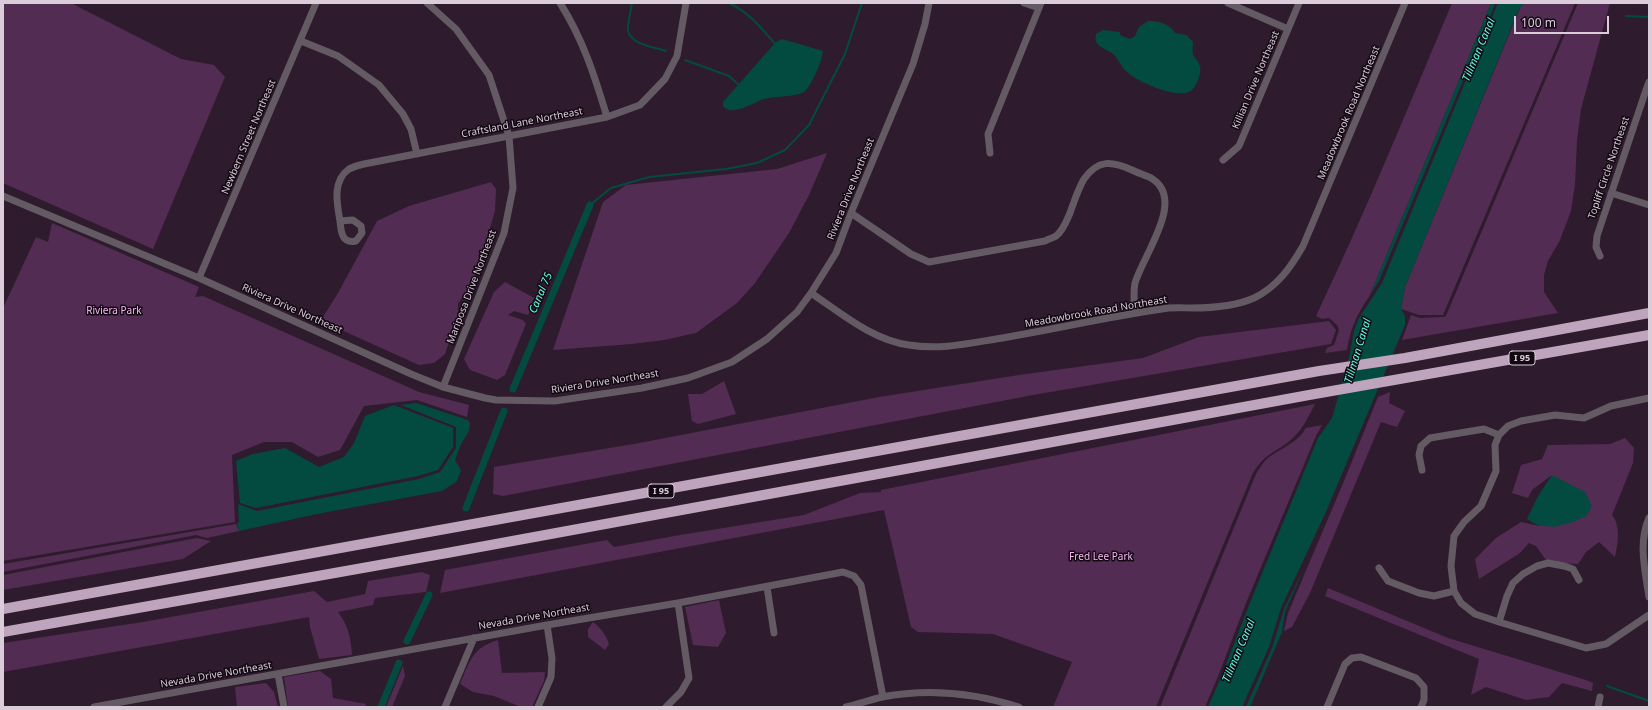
<!DOCTYPE html>
<style>
body{margin:0}
#map{position:relative;width:1652px;height:710px;overflow:hidden;background:#2f1b2e;font-family:"Noto Sans",sans-serif}
canvas{display:block}
.frame{position:absolute;inset:0;border:4px solid #dacdd9;pointer-events:none}
.scale{position:absolute;left:1514px;top:16px;width:95px;height:18px;box-sizing:border-box;border:2px solid #dacdd9;border-top:0;padding-left:5px;font-size:12px;line-height:14px;white-space:nowrap;color:#dacdd9;-webkit-text-stroke:3px #120912;paint-order:stroke}
</style>
<div id="map">
<canvas width="1652" height="710"></canvas>
<div class="frame"></div>
<div class="scale">100 m</div>
</div>
<script>
const ctx = document.querySelector('canvas').getContext('2d');
ctx.lineJoin = 'round';
function paint(path, color) { ctx.fillStyle = color; ctx.fill(path, 'evenodd'); }
function trace(path, color, width, dash) { ctx.strokeStyle = color; ctx.lineWidth = width; ctx.lineCap = dash ? 'butt' : 'round'; ctx.setLineDash(dash || []); ctx.stroke(path); }
function drawText(font, color, halo, rows, align = 'center') {
  ctx.font = font + ' "Noto Sans",sans-serif'; ctx.lineWidth = 3; ctx.setLineDash([]); ctx.textBaseline = 'middle'; ctx.strokeStyle = halo; ctx.fillStyle = color; for (const [text, x, y, turn = 0] of rows) {
    ctx.save(); ctx.translate(x, y); ctx.rotate((+turn || 0) * Math.PI / 180); ctx.textAlign = isNaN(turn) ? turn : align; if (halo) ctx.strokeText(text, 0, 0); ctx.fillText(text, 0, 0); ctx.restore();
  }
}
paint(new Path2D(`
 M3,3H71L181,59L214,65L225,77L153,249L3,183Z
 M1452,3H1491L1370,295C1357,315 1351,326 1347,350L1325,353L1327,348L1334,345L1339,330L1337,325L1329,318L1322,319L1316,316C1365,213 1408,108 1452,3Z
 M1522,3H1575L1443,315H1419L1401,309L1405,287Z
 M1578,3H1610L1581,109L1577,140L1575,184L1571,211L1560,240L1548,261L1544,275V292L1558,313L1402,340L1411,315L1420,318L1444,317L1446,316Z
 M827,153L809,195L789,233L755,283L737,303L696,333L664,340L632,344L553,350L603,202L626,185L777,169Z
 M491,182L496,189L495,211L480,262L470,289L458,303V315L445,354L434,363L419,365L328,324L323,317L338,293L377,221L409,206Z
 M52,223L199,287L195,297L203,296L419,392L469,405L467,417L417,400L364,406L340,450L318,457L292,442H264L232,455L235,522L3,561V308L36,237L48,242Z
 M505,282L536,299L528,315L514,311L508,315L523,320L526,324L505,375L497,380L470,370L464,359L494,292Z
 M1329,321L1336,330L1331,344L1033,395L503,496L493,494L494,467L634,444L879,397L1019,375L1143,358L1199,337Z
 M724,381L736,414L698,424L692,421L688,394H702Z
 M1390,392L1389,403L1405,411L1397,427L1381,422L1310,593L1292,627L1284,631L1288,613L1344,481L1378,397Z
 M1315,404C1309,415 1304,427 1295,436C1279,452 1266,451 1253,473L1156,707H1053L1072,662L993,634L918,632L911,627L884,510L440,593L445,570L607,540L614,547L680,535L804,515L860,493L881,492V490Z
 M1322,425L1316,436L1246,603L1219,674L1205,707H1160L1256,474C1260,468 1263,462 1269,457C1282,448 1298,442 1306,428Z
 M1625,438L1634,448L1633,463L1612,515C1621,526 1618,543 1615,557L1599,542L1586,552L1578,564L1548,563L1536,546L1529,543L1520,553L1479,579L1475,559L1496,538L1521,522L1539,526L1552,475L1532,490L1528,498L1512,493L1521,465L1542,459L1548,445L1610,444Z
 M236,524L239,531L207,538L196,535L3,572V564Z
 M197,538L211,541L183,559L3,590V575Z
 M422,572L430,575L426,592L375,598L373,605L338,612C348,625 351,638 352,655L319,659L310,627L309,617L3,672V643L143,622L314,591L327,602L365,594L368,581Z
 M1328,588L1448,638L1586,680L1593,683L1592,691L1562,683L1549,697L1526,700L1486,687L1471,695L1479,659L1325,596Z
 M719,600L726,633L718,647L693,645L685,607Z
 M593,622C601,628 606,635 609,644L605,650L588,637V629Z
 M498,640L502,673L545,672L544,681L532,707H521L494,696L473,692L460,684C470,661 472,648 498,640Z
 M403,666L405,676L392,707H386Z
 M320,671L331,679L333,698L366,704L365,707H288L284,677Z
 M266,683L274,692L278,707H237L235,687Z`), '#522c52');
paint(new Path2D(`
 M1491,3H1495L1493,9L1379,281L1370,295Z
 M1498,3H1524L1519,9L1405,287L1401,309L1405,316V325L1325,514L1281,608L1269,647L1242,707H1208L1222,675L1249,605L1318,438L1332,418L1349,358L1354,331L1359,318L1382,283Z
 M1148,21C1158,21 1169,23 1175,33L1186,35L1193,42C1193,46 1192,50 1193,54C1194,58 1198,60 1199,64C1203,71 1197,85 1192,90C1180,101 1138,82 1127,72C1121,67 1118,58 1112,53C1104,48 1093,46 1096,34L1103,30L1120,32V35L1130,39L1135,36L1139,27Z
 M782,39L823,51C822,61 812,85 805,91C798,97 778,96 769,98C756,100 747,109 734,110C729,111 726,109 723,106V102L776,42Z
 M416,403L468,420L470,423C470,432 466,436 461,444C459,449 457,455 455,460L461,470L457,481L442,491L317,514L239,531L237,524L239,522L238,504L257,511L419,479L440,472L456,448V427L401,405Z
 M394,405L453,428V447L438,470L418,476L256,508L240,503L236,461L253,454L285,448L319,467L344,457L354,443L365,416Z
 M1552,475L1585,492L1592,506L1586,516L1573,522L1553,527L1537,525L1527,519L1538,496Z
 M1304,568L1285,612L1282,632L1250,707H1246L1272,648L1284,609Z`), '#034b41');
trace(new Path2D(`
 M632,3C631,10 627,25 628,31C632,45 654,47 666,51
 M729,3C749,12 762,29 776,45
 M1626,16L1649,17
 M685,60L729,76L739,85
 M590,205L611,188L649,177L726,169L757,163L785,150L809,125L845,54L862,3
 M1607,686L1649,701`), '#034b41', 2);
trace(new Path2D(`
 M513,389L590,205
 M466,508L504,411
 M407,641L429,595
 M381,707L399,663`), '#034b41', 7);
trace(new Path2D(`
 M427,3L456,29L489,75L509,136L513,188L504,233L443,387
 M560,3C583,39 595,77 607,117
 M1024,3L1039,8
 M1228,3L1288,29
 M301,41L338,56L379,85L403,114L411,129L417,154
 M1646,90L1649,82
 M990,153L988,134L1041,3
 M1223,160L1239,146L1299,3
 M1611,193L1649,205
 M3,196L199,278L411,374L443,387L485,398L496,400L555,401L642,388L688,378L732,362L767,339L797,312L811,293L836,253L851,213L913,64L925,24L929,3
 M851,213L911,254L929,262L1045,241C1048,239 1053,238 1056,236C1063,231 1067,220 1070,213C1074,202 1078,189 1084,179C1098,159 1112,161 1132,170C1138,173 1145,175 1151,178C1187,199 1143,255 1135,283C1133,293 1134,302 1135,313
 M353,220L361,226L362,233L356,241C342,244 341,232 340,221Z
 M340,221C337,204 332,181 349,169C353,167 359,165 364,164L607,117L640,105L665,79L677,56L686,3
 M1600,256L1596,247L1597,236L1646,90L1649,91
 M199,278L316,3
 M811,293C841,313 872,340 909,345C938,350 966,344 996,339C1051,330 1106,317 1162,309C1172,307 1182,308 1192,308C1212,308 1236,306 1254,298C1277,287 1291,267 1303,246L1405,3
 M1649,398L1611,406L1584,418L1555,415L1521,421L1508,426L1499,435L1495,445L1496,471L1481,506L1464,522L1454,536L1451,566L1454,591L1461,603L1475,614L1499,622L1586,648L1606,644L1649,615
 M1422,470L1419,455L1421,446L1430,438L1484,429L1499,435
 M1649,518C1638,543 1645,570 1649,597
 M1379,568L1388,581L1419,593L1434,596L1454,591
 M767,587L774,633
 M1499,622L1507,596L1513,583L1523,574L1537,566L1548,563L1564,566L1573,569L1579,580
 M278,674L284,707
 M94,707L547,625L678,603L843,572L854,576L861,585L883,697
 M445,707L474,638
 M538,707L551,677L552,658L547,625
 M666,707L681,692L689,678L678,603
 M846,707C858,704 870,700 882,697C928,688 975,693 1019,707
 M1327,707L1345,664L1352,658L1361,657L1416,678L1424,687V700L1421,707
 M1598,707L1600,697`), '#645a63', 7);
trace(new Path2D(`
 M3,609L1319,371L1405,358L1649,313
 M3,632L447,553L1309,395L1649,335`), '#bea5bd', 10);
for (const [x, y, w] of [
 [1522,358,26],
 [661,491,26]
]) { const box = new Path2D(); box.roundRect(x - w / 2, y - 7, w, 14, 3); ctx.fillStyle = '#120912'; ctx.fill(box); trace(box, '#dacdd9', 1); }
drawText('bold 9px', '#dacdd9', null, [
 ["I 95",1522,358],
 ["I 95",661,491]
]);
drawText('10px', '#dacdd9', '#120912', [
 ["Killian Drive Northeast",1256,80,-67],
 ["Meadowbrook Road Northeast",1349,113,-67],
 ["Craftsland Lane Northeast",522,123,-11],
 ["Newbern Street Northeast",249,137,-67],
 ["Topliff Circle Northeast",1609,168,-71],
 ["Riviera Drive Northeast",851,189,-68],
 ["Mariposa Drive Northeast",472,287,-69],
 ["Riviera Drive Northeast",292,309,24],
 ["Meadowbrook Road Northeast",1096,312,-10],
 ["Riviera Drive Northeast",605,382,-9],
 ["Nevada Drive Northeast",534,617,-10],
 ["Nevada Drive Northeast",216,675,-10]
]);
drawText('10px', '#fab7f7', '#120912', [
 ["Riviera Park",114,311],
 ["Fred Lee Park",1101,557]
]);
drawText('italic 11px', '#5cffe3', '#120912', [
 ["Tillman Canal",1479,50,-67],
 ["Canal 75",541,293,-67],
 ["Tillman Canal",1358,351,-73],
 ["Tillman Canal",1239,651,-67]
]);
</script>
